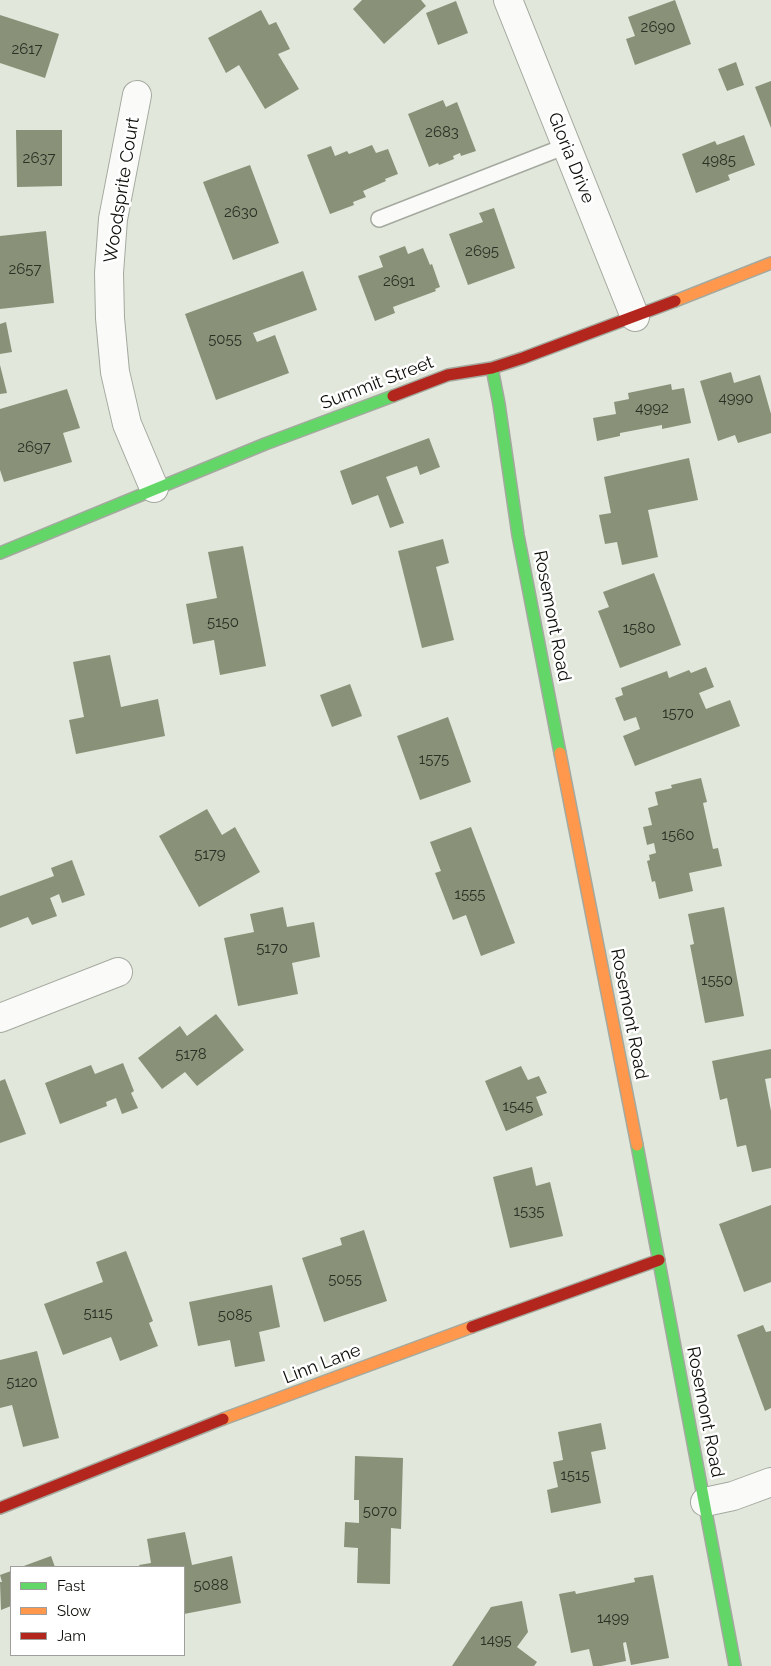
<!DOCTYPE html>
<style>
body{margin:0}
#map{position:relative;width:771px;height:1666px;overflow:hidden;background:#e1e7da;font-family:Raleway,sans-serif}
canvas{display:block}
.legend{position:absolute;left:10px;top:1566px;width:175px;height:90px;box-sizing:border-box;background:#fff;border:1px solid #9e9f9c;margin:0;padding:6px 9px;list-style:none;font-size:15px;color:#0c0f08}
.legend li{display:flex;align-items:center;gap:10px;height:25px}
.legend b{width:25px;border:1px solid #9e9f9c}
</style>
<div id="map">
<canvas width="771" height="1666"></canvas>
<ul class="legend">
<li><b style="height:6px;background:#63d668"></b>Fast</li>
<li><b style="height:6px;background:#ff974d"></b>Slow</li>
<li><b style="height:6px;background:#b3261e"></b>Jam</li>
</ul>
</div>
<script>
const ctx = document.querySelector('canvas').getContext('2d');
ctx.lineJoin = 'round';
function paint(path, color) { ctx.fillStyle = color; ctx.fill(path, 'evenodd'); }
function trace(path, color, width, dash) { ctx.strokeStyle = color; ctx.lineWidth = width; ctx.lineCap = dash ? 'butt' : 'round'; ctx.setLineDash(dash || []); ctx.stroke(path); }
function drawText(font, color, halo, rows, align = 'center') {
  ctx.font = font + ' Raleway,sans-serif'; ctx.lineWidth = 5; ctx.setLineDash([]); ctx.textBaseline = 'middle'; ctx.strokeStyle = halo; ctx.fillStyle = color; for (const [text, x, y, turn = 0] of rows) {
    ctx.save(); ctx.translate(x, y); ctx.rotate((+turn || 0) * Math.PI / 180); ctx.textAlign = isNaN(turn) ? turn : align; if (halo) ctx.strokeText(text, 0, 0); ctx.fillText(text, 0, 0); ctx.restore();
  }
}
paint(new Path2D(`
 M362,0H421L426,6L384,44L353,9Z
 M675,0L691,44L635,65L626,39L635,36L628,17Z
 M456,1L468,33L438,45L426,13Z
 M261,10L269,25L276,22L290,49L278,54L299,89L265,109L239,65L226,73L208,38Z
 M0,15L59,34L45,78L0,63Z
 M736,62L744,85L727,91L718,69Z
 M771,81V128L755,87Z
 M443,100L446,107L457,102L476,151L461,156L460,153L453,156L454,159L439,165L438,163L429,167L408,114Z
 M16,130H62V186L17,187Z
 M744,135L755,165L728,175L730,180L696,193L682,154L715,141L717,145Z
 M372,145L376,153L388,149L398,174L385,179L386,181L363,191L366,197L353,202L354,205L330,214L307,155L331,146L335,156L347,151L349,154Z
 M250,165L279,243L233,260L203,182Z
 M494,208L515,268L468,285L449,234L483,222L479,213Z
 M46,231L54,303L0,309V236Z
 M405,246L408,254L423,248L430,265L432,264L440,287L435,289L436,291L393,307L395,313L375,321L358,276L383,267L379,256Z
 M303,271L317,310L253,333L257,342L275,335L289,373L216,400L185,314Z
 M6,322L12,352L0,354V324Z
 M0,365L7,393L0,394Z
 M731,372L734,383L760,375L771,414V433L738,443L735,435L718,441L700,381Z
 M671,384L672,390L684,388L691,423L662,429V425L620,433V436L597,441L593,418L616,414L614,402L629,399L628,393Z
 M67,389L80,428L63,433L72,462L4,482L0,470V409Z
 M429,438L440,467L420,475L417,466L386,477L404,523L390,528L378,495L352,505L340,471Z
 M689,458L698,500L648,510L658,557L622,565L617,542L605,544L599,515L611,513L604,477Z
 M443,539L449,563L436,567L454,640L422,648L398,551Z
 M243,546L266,666L220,675L214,640L193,644L186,604L217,598L208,552Z
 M654,573L681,645L620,668L598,611L609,607L603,592Z
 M110,655L121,707L158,699L165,736L76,754L69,720L84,717L73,662Z
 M706,667L714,687L699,693L706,709L730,700L740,726L635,766L623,736L640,729L636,717L624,721L615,698L623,695L621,688L667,671L669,678L689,670L691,673Z
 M350,684L362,716L332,727L320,695Z
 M448,717L471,782L420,800L397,736Z
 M701,778L707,802L703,803L713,849L718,848L722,866L689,873L693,891L659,899L655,881L652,882L647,861L650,860L649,855L656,853L654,843L647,845L643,827L652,825L648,808L658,805L655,792L672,788L671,785Z
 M207,809L222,835L235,827L260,872L199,907L159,836Z
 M471,827L515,943L481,956L466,915L453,920L435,873L441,871L430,842Z
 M72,860L85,895L62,903L59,894L50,898L57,916L32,925L28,917L0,928V896L54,876L51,868Z
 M283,907L287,927L314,922L320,957L292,963L298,994L238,1006L224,938L254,932L250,914Z
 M724,907L744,1016L705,1023L690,945L694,944L688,914Z
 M216,1014L244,1050L197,1086L185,1072L162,1089L138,1058L180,1026L187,1036Z
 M771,1049V1078L765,1079L771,1111V1168L752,1172L746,1145L737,1147L727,1098L720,1100L712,1061Z
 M123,1063L134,1091L131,1093L138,1108L122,1114L116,1098L106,1102L107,1106L60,1124L45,1083L91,1065L95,1074Z
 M521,1066L528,1080L539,1076L547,1093L536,1097L543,1115L506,1131L485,1081Z
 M5,1079L26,1134L0,1143V1081Z
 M532,1167L536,1186L550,1182L563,1236L510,1248L493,1177Z
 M771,1205V1282L744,1292L719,1224Z
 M364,1230L387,1301L324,1322L302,1258L342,1245L340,1238Z
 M126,1251L153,1321L149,1323L158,1346L120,1361L111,1337L63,1355L44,1304L103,1282L96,1262Z
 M272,1285L280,1327L259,1332L265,1361L235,1367L230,1340L198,1346L189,1302Z
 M763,1325L766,1332L771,1331V1408L765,1411L737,1335Z
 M37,1351L59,1438L23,1447L12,1405L0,1408V1360Z
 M601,1423L606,1449L591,1452L601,1503L551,1513L547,1490L558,1487L553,1462L563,1460L558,1432Z
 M355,1456L403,1458L401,1529L391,1528L390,1584L357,1583L358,1548L344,1547L345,1522L359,1523V1500H354Z
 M185,1532L192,1565L232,1556L241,1603L184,1614V1567H140L139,1565L151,1563L147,1539Z
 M51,1556L55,1567H21Z
 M11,1571V1606L1,1610L0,1582H2L0,1575Z
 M653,1575L669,1658L631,1665L626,1642L623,1643L626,1661L601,1666H593L589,1649L571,1653L559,1594L575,1591L576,1594L635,1582L634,1578Z
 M522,1601L528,1632L517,1647L537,1662L534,1666H452L491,1607Z`), '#899179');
const lane = new Path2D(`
 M379,219L566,146`);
const street = new Path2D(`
 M508,0L635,317
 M137,95L113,219L109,273L110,318L115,372L127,424L154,488
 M0,1018L118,972
 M705,1502L733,1496L771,1482`);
const fast = new Path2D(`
 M492,368L499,404L518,535L560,753
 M0,553L265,444L393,396
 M637,1145L735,1666`);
const slow = new Path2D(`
 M675,301L771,263
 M560,753L637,1145
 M223,1419L472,1327`);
const jam = new Path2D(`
 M393,396L448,375L492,368L523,358L675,301
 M472,1327L659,1260
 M0,1508L223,1419`);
trace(lane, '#a4a99f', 18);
trace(street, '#a4a99f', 30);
trace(fast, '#a4a99f', 14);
trace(slow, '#a4a99f', 14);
trace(jam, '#a4a99f', 14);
trace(lane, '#fafbf9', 15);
trace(street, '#fafbf9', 28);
trace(fast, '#63d668', 11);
trace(slow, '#ff974d', 11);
trace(jam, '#b3261e', 11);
drawText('15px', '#2b3024', null, [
 ["2690",658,27],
 ["2617",27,49],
 ["2683",442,132],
 ["2637",39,158],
 ["4985",719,160],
 ["2630",241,212],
 ["2695",482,251],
 ["2657",25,269],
 ["2691",399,281],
 ["5055",225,339],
 ["4990",736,398],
 ["4992",652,408],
 ["2697",34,447],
 ["5150",223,622],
 ["1580",639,628],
 ["1570",678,713],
 ["1575",434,759],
 ["1560",678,835],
 ["5179",210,854],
 ["1555",470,894],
 ["5170",272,948],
 ["1550",717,980],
 ["5178",191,1054],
 ["1545",518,1106],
 ["1535",529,1211],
 ["5055",345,1279],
 ["5115",98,1313],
 ["5085",235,1315],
 ["5120",22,1382],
 ["1515",575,1475],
 ["5070",380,1511],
 ["5088",211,1585],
 ["1499",613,1618],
 ["1495",496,1640]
]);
drawText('18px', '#0c0f08', '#fff', [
 ["Gloria Drive",571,158,68],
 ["Woodsprite Court",122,190,-81],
 ["Summit Street",377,383,-21],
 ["Rosemont Road",552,616,79],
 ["Rosemont Road",629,1014,79],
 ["Linn Lane",322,1364,-21],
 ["Rosemont Road",705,1412,79]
]);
</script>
